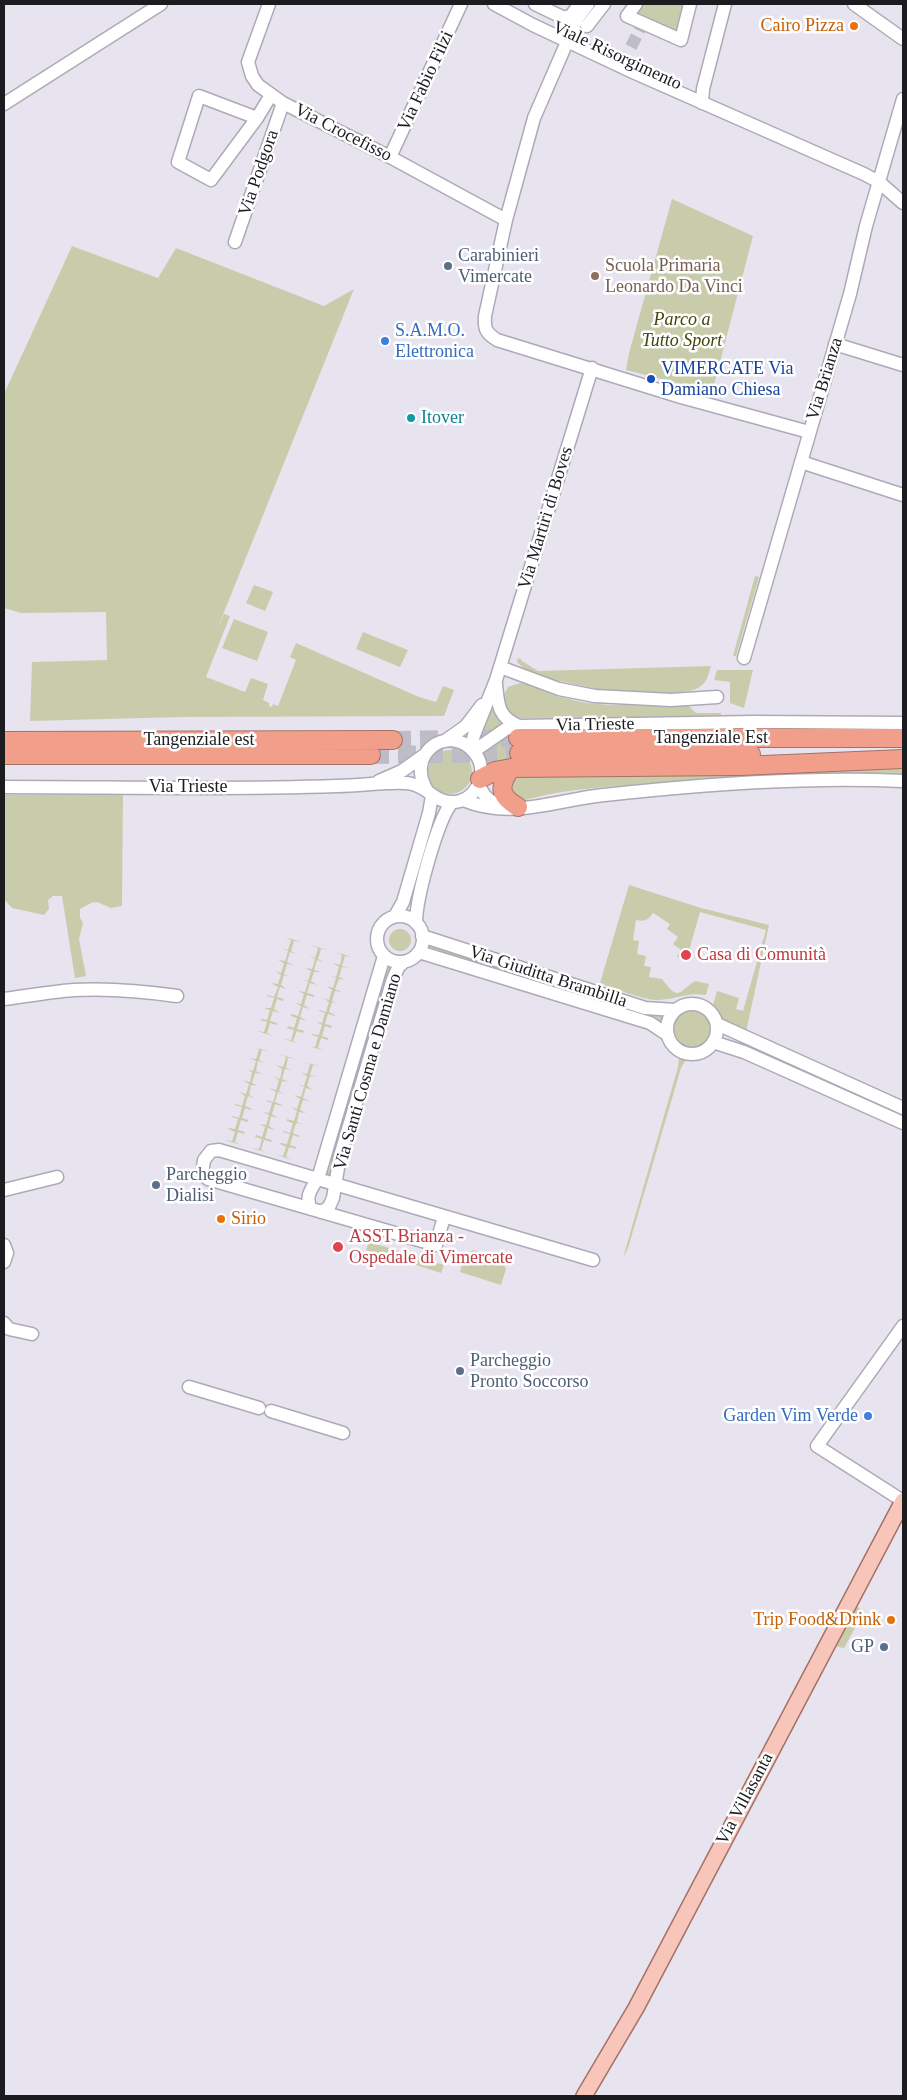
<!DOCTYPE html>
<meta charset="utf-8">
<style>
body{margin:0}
#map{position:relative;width:907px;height:2100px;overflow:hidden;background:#e7e4f0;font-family:"Times New Roman",serif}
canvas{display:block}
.frame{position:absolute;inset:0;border:5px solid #1c1b1f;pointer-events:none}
</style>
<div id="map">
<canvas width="907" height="2100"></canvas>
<div class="frame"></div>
</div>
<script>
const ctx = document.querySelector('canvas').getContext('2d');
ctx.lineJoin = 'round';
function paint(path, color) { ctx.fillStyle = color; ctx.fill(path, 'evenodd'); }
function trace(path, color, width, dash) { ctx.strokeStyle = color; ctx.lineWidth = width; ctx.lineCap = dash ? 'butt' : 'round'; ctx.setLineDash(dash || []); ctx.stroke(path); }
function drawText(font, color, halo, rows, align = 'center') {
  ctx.font = font + ' "Times New Roman",serif'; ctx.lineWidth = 5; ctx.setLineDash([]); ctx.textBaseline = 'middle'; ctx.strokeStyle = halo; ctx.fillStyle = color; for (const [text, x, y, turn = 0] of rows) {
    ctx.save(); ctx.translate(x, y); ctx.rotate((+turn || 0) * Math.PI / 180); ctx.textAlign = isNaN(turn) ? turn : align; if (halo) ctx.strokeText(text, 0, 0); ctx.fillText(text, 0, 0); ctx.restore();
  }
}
paint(new Path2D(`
 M641,4H687L679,35L634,13Z
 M672,199L753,236L712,392L626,370L629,353Z
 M72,246L158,278L176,248L324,306L354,289L216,632L224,614L230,616L206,677L245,692L251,678L268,684L263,700L269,703V706L272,707L273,704L278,706L296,660L290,657L296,643L419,697L436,702L443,686L454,690L444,716L182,717L30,721L32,662L107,660L106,612L21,613L4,608V394Z
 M755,576L759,577L736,656H733Z
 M254,585L273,592L265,611L246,603Z
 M234,619L268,632L257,661L222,648Z
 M363,632L408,650L400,667L356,649Z
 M518,658L521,659L522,661L538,671L711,666C709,673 707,682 701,686C686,698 626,692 605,692C581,682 534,682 517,662Z
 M717,670H753L744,708L730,703V682L714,680Z
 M520,683L528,684L553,695L581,702L609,705L680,704L689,706L696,713H721V717L516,718L505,710L502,698L508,687Z
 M493,706L504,723L478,742L482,729Z
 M515,731V760L487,767L481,752Z
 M428 772a22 22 0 1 1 44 0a22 22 0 1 1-44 0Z
 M903,766V774C821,771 739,776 657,783C612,787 565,788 522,801H517L506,782L513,774Z
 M123,794L122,906L111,908L97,902L91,903L80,909V918L83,923L79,939L86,976L75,978L62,896H53L48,900L49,909L44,915L12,908L4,899V795Z
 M629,885L701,908L769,925L746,1032L721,1018L713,1005L717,991L739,998L736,1009L743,1011L766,930L700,912L686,961L677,956L681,950L673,944L678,937L667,929L670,924L653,913C648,920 645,922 636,920L633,940L639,941L637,954L646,956L644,966L651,967L649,977L662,979C679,1002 678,992 695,981L709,984L706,995C686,992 676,1000 656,1000C643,1000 614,988 600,983Z
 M389 940a11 11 0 1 1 22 0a11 11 0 1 1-22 0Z
 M285,937L301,942L294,941L291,951L297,954L290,952L287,962L294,965L287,964L284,974L290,977L284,975L281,985L287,989L280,987L277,997L284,999L283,1001L277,999L274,1009L280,1013L273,1011L270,1021L277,1023L276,1025L270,1023L267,1033L273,1036L257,1031L264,1032L267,1022L260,1020L261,1019L267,1020L270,1010L264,1008H271L274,998L267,996L268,995L274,997L278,987L271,983L278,984L281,975L275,971L281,973L284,963L278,960L285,961L288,951L281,948L288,950L291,940Z
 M428,943L435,948L654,1014L664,1015L661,1023L426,950Z
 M311,945L327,950L321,949L318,959L324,962L317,960L314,970L321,972H314L311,981L317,985L310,983L307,993L314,995V997L307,995L304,1005L310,1009L303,1007L300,1017L307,1021L300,1019L297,1029L304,1031L303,1033L297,1031L293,1041L300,1044L284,1039L291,1040L294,1030L287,1028L288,1026L294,1028L297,1018L291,1016V1014L298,1016L301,1006L295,1003L301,1004L304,994L298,991L305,992L308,982L302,979L308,981L311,971L305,968L312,969L315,959L308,956L315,958L318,948Z
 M336,952L352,957L345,956L342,966L349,968L342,967L339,977L345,980L339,979L335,989L342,992L335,991L332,1001L338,1004L332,1002L329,1012L335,1015V1016L328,1014L325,1024L332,1026L331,1028L325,1026L322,1036L328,1038V1040L321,1038L318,1048L324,1051L309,1046L315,1047L318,1037L312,1035V1034L319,1035L322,1025L316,1022L322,1023L325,1013L319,1011V1010L326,1012L329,1002L323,998L329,1000L332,990L326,986L333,988L336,978L330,975L336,977L339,967L333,963L340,965L342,955Z
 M387,965L393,966L329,1176L325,1175Z
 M674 1029a18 18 0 1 1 36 0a18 18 0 1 1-36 0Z
 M253,1047L269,1051L262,1050L259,1060L265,1063L258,1061L256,1071L262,1074L255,1073L252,1083L258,1086L251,1085L249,1095L255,1098L248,1096L245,1106L252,1109L251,1110L245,1108L242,1118L248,1120V1122L241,1120L238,1130L245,1132L244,1134L238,1132L235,1142L241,1145L225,1140L232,1141L235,1132L228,1129L229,1128L235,1129L238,1119L232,1117V1116L239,1118L242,1107L235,1105L236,1104L242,1106L245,1096L239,1092L246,1094L249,1084L243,1080L250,1082L252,1072L246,1069L253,1071L256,1061L249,1058L256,1059L259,1049Z
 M279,1054L295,1059L288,1058L286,1068L292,1070L285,1069L282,1079L289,1082L282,1081L279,1091L285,1094L278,1092L275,1102L282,1105V1106L275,1104L272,1114L278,1118L271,1116L269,1126L275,1130L268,1128L265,1138L272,1140L271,1142L264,1140L261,1150L268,1153L252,1148L259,1149L262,1139L255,1137L256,1135L262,1137L265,1127L259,1124L266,1125L269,1115L263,1112L269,1113L272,1103L266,1101V1100L273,1102L276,1092L269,1088L276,1090L279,1080L273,1077L280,1079L282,1069L276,1065L283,1067L286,1057Z
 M679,1056L687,1058L681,1068L628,1248L623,1258L678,1067Z
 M304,1062L320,1066L313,1065L310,1075L317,1077L310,1076L307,1086L313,1090L306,1088L303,1098L310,1101L303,1100L300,1110L306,1113L299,1112L297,1122L303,1124L296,1123L293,1133L300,1136L299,1137L293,1135L290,1145L296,1147V1149L289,1147L286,1157L292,1160L277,1155L283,1156L286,1147L280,1144V1143L287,1144L290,1134L283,1132L284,1131L290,1133L293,1123L287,1121V1119L294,1121L297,1111L291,1107L297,1109L300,1099L294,1095L301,1097L304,1087L297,1084L304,1086L307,1076L301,1073L307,1074L310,1064Z
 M369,1242L399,1251L396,1259L366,1250Z
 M473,1250C487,1254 500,1255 506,1269L501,1285L460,1272L464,1257Z
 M407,1253L444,1265L441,1273L404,1261Z
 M858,1607L861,1610V1617L844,1648L838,1647L836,1645L855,1608Z`), '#c8ccab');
trace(new Path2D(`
 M631,47L643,23`), '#bebcc6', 12, [12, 6]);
trace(new Path2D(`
 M393,740L518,738
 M371,755L519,753`), '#bebcc6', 18, [18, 9]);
const minor = new Path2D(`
 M269,4L248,62L252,76L258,85L283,103L390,157L506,220
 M494,4L533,25L635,73L864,174L879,182L903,203
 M535,4L562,17H570L578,6
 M588,4L577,19L534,118L506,220L485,316C484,329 486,333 497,340L681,397L809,432
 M636,4L627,16L681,40L690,4
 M854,4L903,39
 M587,26L604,4
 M702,103L703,89L725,4
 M4,104L161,4
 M257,118L199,96L178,162L211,180L257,118L271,95
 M390,157L461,4
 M235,242L283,103
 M835,344L903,365
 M801,462L903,495
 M744,658L850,294L866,226L903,99
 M500,667L559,689L595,696L671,700L717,697
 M496,684C498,705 498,717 519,726
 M445,741L466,726L482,705
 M471,748L474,735L496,680L592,368
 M474,751L506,729L519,726L753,722L903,723
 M379,781L402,771L423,756
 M479,784C483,797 490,802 503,805
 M4,787C115,787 226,790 337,786C353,786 369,784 386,783C394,783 404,782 412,784C430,788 438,807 460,801C480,795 488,768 474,752C449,722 403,754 428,792
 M463,800C507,818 545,804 589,797C610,794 632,792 653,790C736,782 820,777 903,781
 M395,916L403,902L429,813L432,796
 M377 939a23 23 0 1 1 46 0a23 23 0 1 1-46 0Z
 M416,923C416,898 437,821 452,802
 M422,936L645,1008L675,1010
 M419,952L650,1023L668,1035
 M4,999C27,996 50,992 73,990C108,988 143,991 177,996
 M667 1029a25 25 0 1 1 50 0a25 25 0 1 1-50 0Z
 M717,1024L903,1108
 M713,1042L744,1052L903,1123
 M4,1190L57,1177
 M311,1209C303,1193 316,1186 320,1172L384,956
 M321,1212L329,1207L333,1198L340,1156L393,979L399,966L404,962
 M444,1217L436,1245L208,1179L202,1174L204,1160L211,1151L219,1150L593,1260
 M4,1245L7,1253L4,1262
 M4,1323L9,1329L32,1334
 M903,1326L817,1446L903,1501
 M189,1387L259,1408
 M271,1411L343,1433`);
const major = new Path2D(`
 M584,2096L636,2008L903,1501`);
const highway = new Path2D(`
 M518,738H903
 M4,741L393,740
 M519,753L751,754
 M4,755H371
 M511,768C499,786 498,795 518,807
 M480,779L495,771L511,768L740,766L903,759`);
trace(minor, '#adaab6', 15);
trace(major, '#a67165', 18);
trace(highway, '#a67165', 20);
trace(minor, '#fff', 12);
trace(major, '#f7c5b9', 15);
trace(highway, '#f19f8b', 18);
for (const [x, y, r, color] of [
 [854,26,5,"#e8710a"],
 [448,266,5,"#5c6f8a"],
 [595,276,5,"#8d6e63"],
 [385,341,5,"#3f7fe0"],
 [651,379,5,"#1a4fb4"],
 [411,418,5,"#0f9aa8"],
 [686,955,6,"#e0444e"],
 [156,1185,5,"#5c6f8a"],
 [221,1219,5,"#e8710a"],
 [338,1247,6,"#e0444e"],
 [460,1371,5,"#5c6f8a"],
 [868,1416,5,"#3f7fe0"],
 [891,1620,5,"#e8710a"],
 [884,1647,5,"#5c6f8a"]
]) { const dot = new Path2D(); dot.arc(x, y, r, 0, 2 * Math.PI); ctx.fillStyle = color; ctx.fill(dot); trace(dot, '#fff', 2); }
drawText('18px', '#c56008', '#fff', [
 ["Cairo Pizza",844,26],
 ["Sirio",231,1219,"left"],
 ["Trip Food&Drink",881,1620]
], 'right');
drawText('18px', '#1c1b1f', '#fff', [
 ["Viale Risorgimento",617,56,25],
 ["Via Fabio Filzi",426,81,-65],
 ["Via Crocefisso",343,133,27],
 ["Via Podgora",259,173,-71],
 ["Via Brianza",825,379,-73],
 ["Via Martiri di Boves",546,518,-73],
 ["Via Trieste",595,725,-1],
 ["Tangenziale Est",711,738],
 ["Tangenziale est",199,740],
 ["Via Trieste",188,787],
 ["Via Giuditta Brambilla",548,977,18],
 ["Via Santi Cosma e Damiano",368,1072,-74],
 ["Via Villasanta",745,1799,-62]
]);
drawText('18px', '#4e5e75', '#fff', [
 ["Carabinieri",458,256],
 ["Vimercate",458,277],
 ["Parcheggio",166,1175],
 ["Dialisi",166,1196],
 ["Parcheggio",470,1361],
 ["Pronto Soccorso",470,1382],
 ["GP",874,1647,"right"]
], 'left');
drawText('18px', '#785e54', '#fff', [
 ["Scuola Primaria",605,266],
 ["Leonardo Da Vinci",605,287]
], 'left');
drawText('italic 18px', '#42450c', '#fff', [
 ["Parco a",682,320],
 ["Tutto Sport",682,341]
]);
drawText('18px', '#366cbe', '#fff', [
 ["S.A.M.O.",395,331],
 ["Elettronica",395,352],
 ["Garden Vim Verde",858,1416,"right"]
], 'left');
drawText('18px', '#164399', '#fff', [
 ["VIMERCATE Via",661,369],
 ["Damiano Chiesa",661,390]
], 'left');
drawText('18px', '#0d838f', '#fff', [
 ["Itover",421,418]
], 'left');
drawText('18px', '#be3a42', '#fff', [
 ["Casa di Comunità",697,955],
 ["ASST Brianza -",349,1237],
 ["Ospedale di Vimercate",349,1258]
], 'left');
</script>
